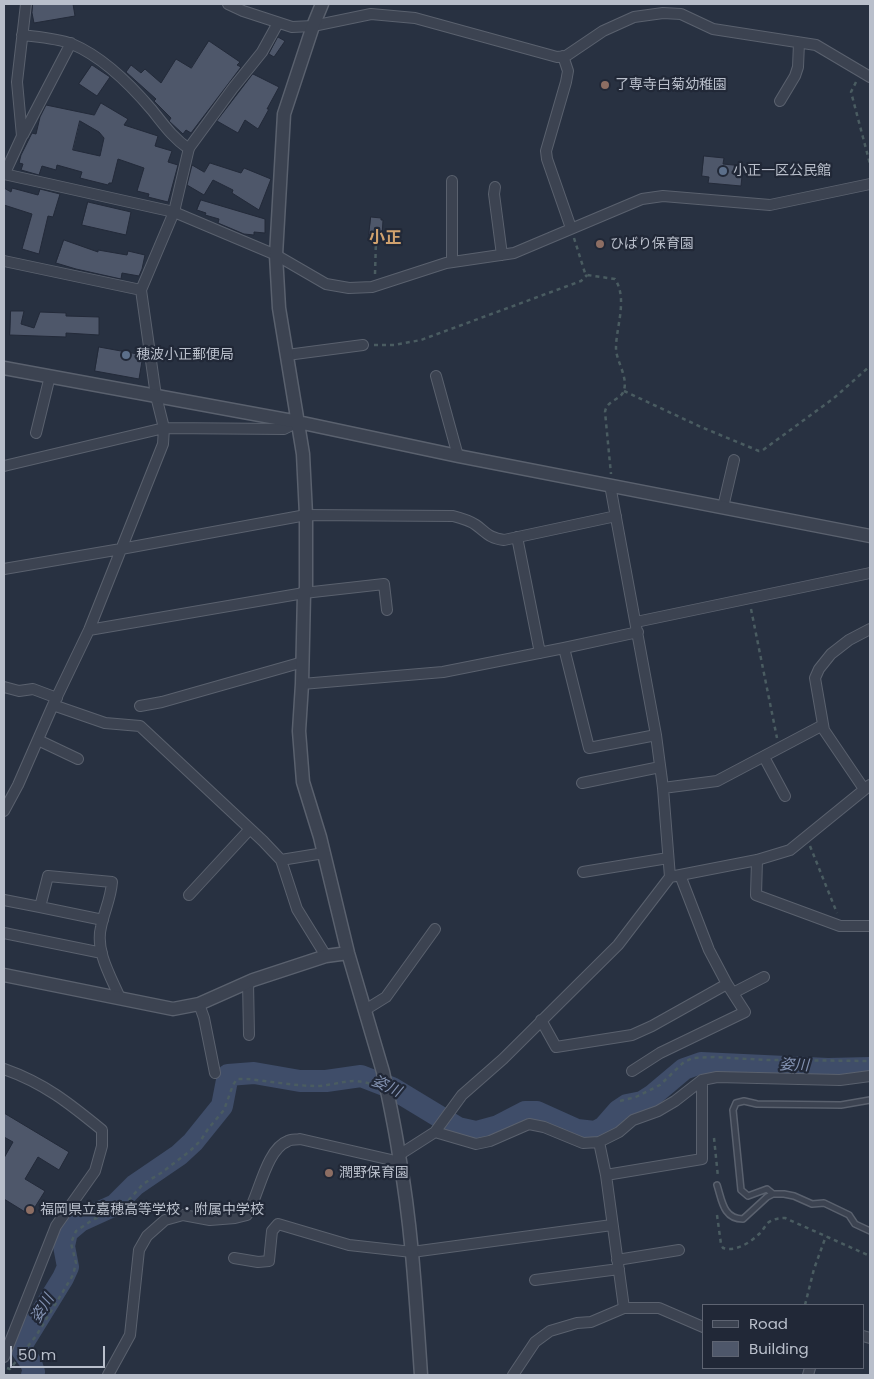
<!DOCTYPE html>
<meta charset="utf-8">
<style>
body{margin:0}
#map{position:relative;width:874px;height:1379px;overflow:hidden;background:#283141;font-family:Poppins,sans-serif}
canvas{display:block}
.frame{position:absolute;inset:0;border:5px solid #b9bfcb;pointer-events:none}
.legend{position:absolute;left:702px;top:1304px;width:162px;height:65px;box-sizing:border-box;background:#212837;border:1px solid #5e6472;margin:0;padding:6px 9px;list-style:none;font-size:15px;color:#b9bfcb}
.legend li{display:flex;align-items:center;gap:10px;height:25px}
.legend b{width:25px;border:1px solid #5e6472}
.scale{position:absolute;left:10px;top:1346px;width:95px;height:22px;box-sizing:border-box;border:2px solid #b9bfcb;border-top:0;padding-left:6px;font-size:15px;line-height:18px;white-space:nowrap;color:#b9bfcb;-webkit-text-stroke:4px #212837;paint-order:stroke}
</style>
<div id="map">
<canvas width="874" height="1379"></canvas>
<div class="frame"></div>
<ul class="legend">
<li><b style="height:6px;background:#3c4351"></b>Road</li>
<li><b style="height:14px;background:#4e576a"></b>Building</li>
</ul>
<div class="scale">50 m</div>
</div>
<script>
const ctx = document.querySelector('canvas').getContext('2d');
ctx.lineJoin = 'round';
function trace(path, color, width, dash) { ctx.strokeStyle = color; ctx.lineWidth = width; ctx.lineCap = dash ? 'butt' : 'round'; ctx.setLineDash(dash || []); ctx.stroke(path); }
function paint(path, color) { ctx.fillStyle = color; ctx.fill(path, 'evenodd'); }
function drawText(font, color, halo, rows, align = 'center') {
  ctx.font = font + ' Poppins,"Noto Sans JP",sans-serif'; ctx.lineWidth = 4.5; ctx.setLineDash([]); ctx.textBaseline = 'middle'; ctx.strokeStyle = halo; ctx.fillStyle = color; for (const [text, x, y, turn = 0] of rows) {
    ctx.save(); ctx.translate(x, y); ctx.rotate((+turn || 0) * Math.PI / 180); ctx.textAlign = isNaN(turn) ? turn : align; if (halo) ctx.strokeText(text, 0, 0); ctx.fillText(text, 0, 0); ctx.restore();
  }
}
trace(new Path2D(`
 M32,1375L34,1372L31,1363L22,1350L23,1343L63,1278L68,1267L64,1246L67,1232L80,1221L115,1205L135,1185L179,1155L193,1142L222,1106L228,1075L254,1073L300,1081H326L361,1076L392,1088L458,1128L476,1132L498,1126L525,1112H537L577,1130L595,1132L604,1127L618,1111L627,1105L642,1102L653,1095L684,1069L701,1063L828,1069L870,1068`), '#3f4d69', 22);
const building = new Path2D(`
 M33,4H73L75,16L34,23L32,13Z
 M278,37L285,41L274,57L269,54Z
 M209,41L240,62L237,65L241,67L191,133L186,130L183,134L169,121L171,118L154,101L156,99L126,72L131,65L141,73L145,69L161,83L176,59L191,68Z
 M92,65L110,77L97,96L79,84Z
 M253,74L279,87L267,109H269L258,129L245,120L238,133L217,121Z
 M101,103L128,119L124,125L158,136L155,146L172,151L168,162L178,165L168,202L148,197L149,194L137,191L144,168L118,159L112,183H109L108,185L80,178L82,172L57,165L56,170L42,166L39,175L21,170L23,164L19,163L21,155L32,133L36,134L40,117L46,105L94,115ZM80,121L99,132L104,138L100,156L73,150Z
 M704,156L724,158L723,164L743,166L741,186L708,183L709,177L702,176Z
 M210,163L241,173L244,168L271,179L259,210L232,193L233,190L213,180L204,195L187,185L192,165L204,172Z
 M4,188L11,192L12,188L38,195L40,189L60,194L53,217L48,216L39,254L22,249L32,214L4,205Z
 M201,200L265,219V233L254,232V235L244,234L218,223L219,219L205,215L206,213L197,210Z
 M88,202L131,212L126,235L82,225Z
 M371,217L381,218V220H383L382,236L369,235Z
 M64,240L98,252V250L127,255L128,251L145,255L142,269L139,276L122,273L121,279L76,269L56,263Z
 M11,311H24L21,324L34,328L40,312L66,313V316L99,317V335L66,333V337L10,335Z
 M99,347L143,355L139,379L95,371Z
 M4,1113L69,1152L59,1170L38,1157L25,1179L45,1191L30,1215L4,1199V1158L13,1142L4,1137Z`);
paint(building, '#4e576a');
trace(building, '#232a39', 1);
const service = new Path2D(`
 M717,1185C722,1200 723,1219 743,1219L767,1197L773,1194H784L794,1196L812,1204L824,1203L849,1215L855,1224L870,1231
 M773,1194L767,1189L748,1196L741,1190L733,1110L736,1103L744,1101L757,1104L841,1105L870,1100`);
const minor = new Path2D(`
 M228,4L243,11L292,27L313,26L371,14L415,18L557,57L566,56L603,31L634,17L663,13L681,14L713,29L816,45L870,77
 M22,35C38,37 57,38 72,44C103,57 130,84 152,110C164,125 173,138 189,149
 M563,56L568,71L566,82L546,151L547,159L571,228
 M780,101L795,76L798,67L799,43
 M23,135L71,43
 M5,173L22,136L17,82L26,4
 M4,174L174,212L276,255L326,284L349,288L372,287L446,263L514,253L642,199L663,196L770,205L870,184
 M495,187L494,194L502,255
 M4,261L141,290
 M452,261V181
 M287,355L363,345
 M436,376L458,456
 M36,433L50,376
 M4,466L164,428L284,429L298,422
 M610,485L656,735L663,788L670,877
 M723,507L734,460
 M517,537L540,653
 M4,569L121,549L306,515L453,516C461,518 469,520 476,525C487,533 489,538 504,540L616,516
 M636,622L870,573
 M89,630L304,593L384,584L387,610
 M564,648L589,748L656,735
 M302,684L443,672L564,648L638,632
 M4,687L19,691L33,689L57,698
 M53,705L105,723L140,726L263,841L281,860L297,909L326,956
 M140,706L162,702L303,662
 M38,740L78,759
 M764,757L785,796
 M582,783L660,767
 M663,788L717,781L823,725
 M864,789L824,730L815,678L819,669L831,654L849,640L870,629
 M4,811L18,785L53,705L89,630L163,444L164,428L156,396L141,290L174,212L189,148L233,88L262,52L278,23
 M281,860L324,853
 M757,860L756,895L840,926H870
 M583,872L668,858
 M189,895L250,829
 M4,900L40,907L48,876L112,882C111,898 104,912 101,927C95,951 111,977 120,998
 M40,907L103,920
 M4,933L102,953
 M248,982L249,1035
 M733,993L764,977
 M199,1004L204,1018L215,1073
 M365,1010L386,997L435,929
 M541,1020L556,1047L632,1035L652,1026L727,984L709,950L680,875
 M4,1069C44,1083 69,1103 102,1130V1146L95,1171L56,1226L4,1357
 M632,1071L660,1053L745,1012L727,984
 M435,1132L476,1144L490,1141L529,1124L544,1127L583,1143L599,1142L619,1132L633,1120L658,1111L675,1101L702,1080L717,1077L840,1080L870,1076
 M599,1142L606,1175
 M399,1155L435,1132L462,1095L503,1059L618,945L670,877L757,860L790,850L870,785
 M234,1258L258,1262L269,1261L272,1231L278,1224L349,1245L412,1252L612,1225
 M617,1260L679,1250
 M535,1280L619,1269
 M624,1308L606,1175L702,1159V1080
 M863,1336L870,1338
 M108,1375L130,1335L139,1250L147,1236L165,1220L183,1215L210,1220L235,1218L247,1215C259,1195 266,1149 288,1141C291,1139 297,1140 300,1139L400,1162
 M513,1375L535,1342L550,1331L577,1323L591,1322L624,1308H659L703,1327
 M808,1375L810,1368`);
const tertiary = new Path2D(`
 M322,4L313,26L284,114L276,255L279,308L303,454L306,515V589L304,593L302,684L299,731L303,782L320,837L348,953L383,1072C389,1100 395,1127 399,1155C412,1227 416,1302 421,1375
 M4,368L298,422L458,456L870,536
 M4,975L173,1009L199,1004L253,980L326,956L348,953`);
trace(service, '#5a616e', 8);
trace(minor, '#5a616e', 12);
trace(tertiary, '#5a616e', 15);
trace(new Path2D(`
 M856,82L851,92L870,164
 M574,238L585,273L587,275L615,279C628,299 616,327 616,348C616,361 628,376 624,390C621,401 607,399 605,412L611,474
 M375,274L376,240
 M374,345H394L421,340L581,281L587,275
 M624,391L701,427L759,451L763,450L834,398L870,366
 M751,609L777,738
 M810,846L837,913
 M620,1101L636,1097L660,1085L684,1062L693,1058L714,1057L766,1060L870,1061
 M714,1138L718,1177
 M717,1215L721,1244L723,1248C735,1252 750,1243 759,1234C763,1231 765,1225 769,1222C774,1219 779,1218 785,1218L870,1256
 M805,1305L814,1269L826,1236
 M7,1368L10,1369L36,1336L73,1275L76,1263L71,1243L76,1231L94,1219L112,1213L127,1202L143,1184L161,1173L190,1151L201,1140L208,1129L224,1110L233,1085L237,1079H247C269,1081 295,1086 317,1086C341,1085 349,1076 374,1085`), '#4a5c61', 2.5, [4, 4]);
trace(service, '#3c4351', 5);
trace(minor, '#3c4351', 10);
trace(tertiary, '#3c4351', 12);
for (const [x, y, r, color] of [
 [605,85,5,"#8d6e63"],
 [723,171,5,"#5c6f8a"],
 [600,244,5,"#8d6e63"],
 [126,355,5,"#5c6f8a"],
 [329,1173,5,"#8d6e63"],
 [30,1210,5,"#8d6e63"]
]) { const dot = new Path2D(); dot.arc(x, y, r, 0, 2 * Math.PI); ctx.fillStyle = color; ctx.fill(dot); trace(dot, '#212837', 2); }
drawText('14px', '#b9bfcb', '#212837', [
 ["了専寺白菊幼稚園",615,85],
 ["小正一区公民館",733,171],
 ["ひばり保育園",610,244],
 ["穂波小正郵便局",136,355],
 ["潤野保育園",339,1173],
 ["福岡県立嘉穂高等学校・附属中学校",40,1210]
], 'left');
drawText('italic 15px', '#8392b1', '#212837', [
 ["姿川",794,1066,2],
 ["姿川",386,1087,25],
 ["姿川",43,1309,-59]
]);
drawText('bold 16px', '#d1a26e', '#212837', [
 ["小正",385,239]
]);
</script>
